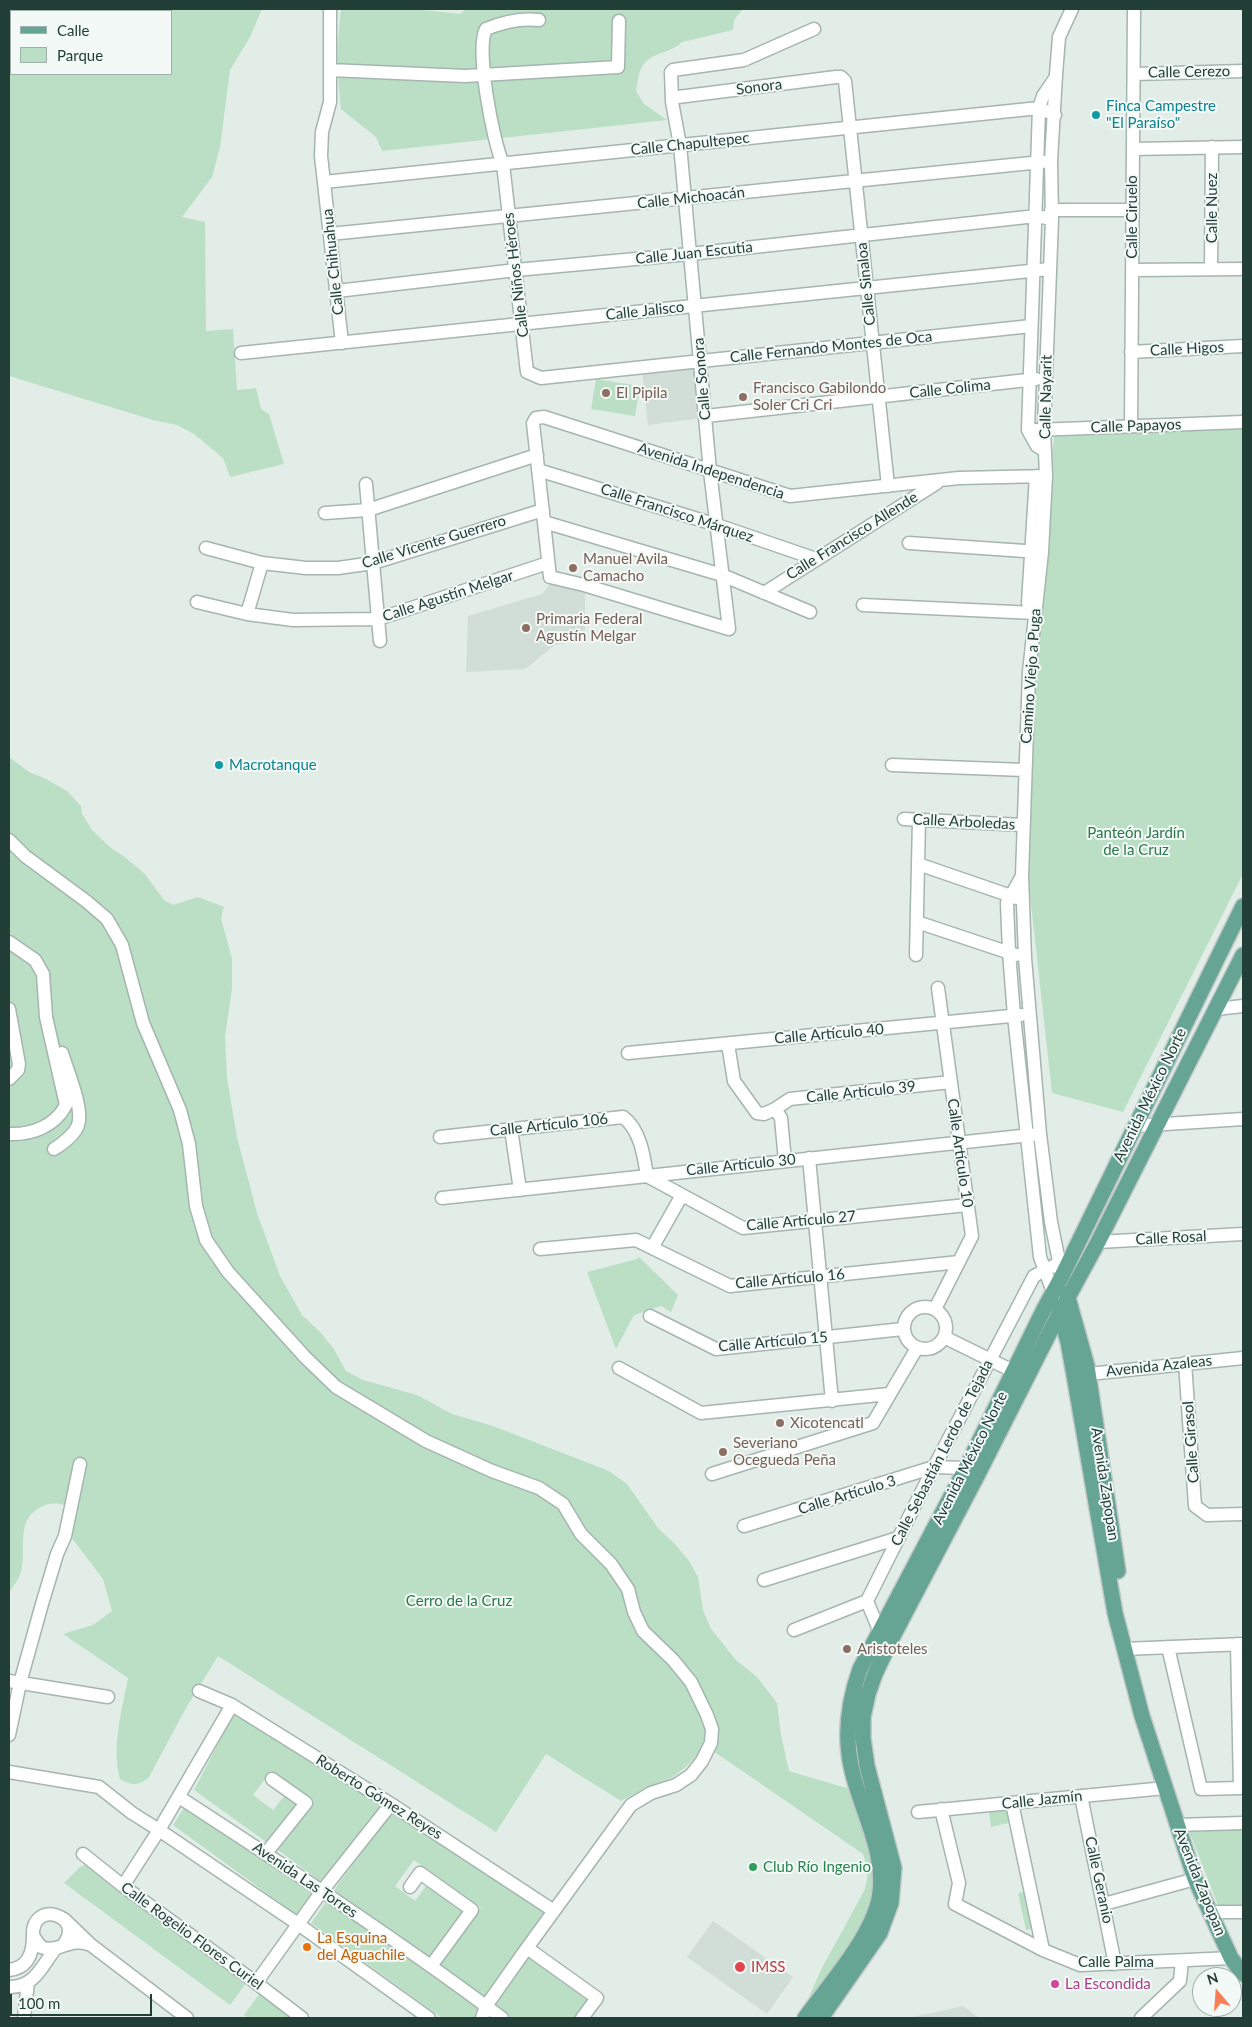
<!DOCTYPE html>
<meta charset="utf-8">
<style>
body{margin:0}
#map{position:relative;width:1252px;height:2027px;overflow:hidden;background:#e2ede8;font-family:Lato,sans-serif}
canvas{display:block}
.frame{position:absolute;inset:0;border:10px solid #223f37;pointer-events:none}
.legend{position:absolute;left:10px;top:10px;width:162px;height:65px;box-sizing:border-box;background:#f3f9f6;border:1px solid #9fafaa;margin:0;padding:6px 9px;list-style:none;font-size:15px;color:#223f37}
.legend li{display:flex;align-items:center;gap:10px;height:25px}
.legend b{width:25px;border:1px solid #9fafaa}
.north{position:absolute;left:1192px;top:1967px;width:50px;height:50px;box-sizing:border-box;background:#f3f9f6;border:1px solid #9fafaa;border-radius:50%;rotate:342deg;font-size:14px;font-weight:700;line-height:20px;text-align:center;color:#223f37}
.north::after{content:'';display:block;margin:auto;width:18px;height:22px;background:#f67f57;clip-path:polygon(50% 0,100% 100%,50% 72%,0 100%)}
.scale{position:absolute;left:10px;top:1994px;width:142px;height:22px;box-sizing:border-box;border:2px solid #223f37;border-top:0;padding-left:6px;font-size:15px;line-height:18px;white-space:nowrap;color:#223f37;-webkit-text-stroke:4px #f3f9f6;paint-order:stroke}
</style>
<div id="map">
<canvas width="1252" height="2027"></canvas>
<div class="frame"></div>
<ul class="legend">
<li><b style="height:6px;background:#66a494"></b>Calle</li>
<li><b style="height:14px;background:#bbdfc5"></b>Parque</li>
</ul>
<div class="north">N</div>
<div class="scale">100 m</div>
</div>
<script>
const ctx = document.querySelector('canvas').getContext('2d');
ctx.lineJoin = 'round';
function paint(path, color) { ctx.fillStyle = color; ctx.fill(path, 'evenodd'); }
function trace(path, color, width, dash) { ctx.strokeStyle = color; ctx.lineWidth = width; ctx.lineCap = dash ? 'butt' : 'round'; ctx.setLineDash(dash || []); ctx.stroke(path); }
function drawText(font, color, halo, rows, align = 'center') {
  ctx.font = font + ' Lato,sans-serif'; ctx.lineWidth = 4; ctx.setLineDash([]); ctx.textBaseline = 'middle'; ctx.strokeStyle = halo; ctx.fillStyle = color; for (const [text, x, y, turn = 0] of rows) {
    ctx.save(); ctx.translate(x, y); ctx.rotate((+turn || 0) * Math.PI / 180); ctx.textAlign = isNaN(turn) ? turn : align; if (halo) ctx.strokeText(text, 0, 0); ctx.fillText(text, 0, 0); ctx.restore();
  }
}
paint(new Path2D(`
 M705,363L711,417L648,425L642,370Z
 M553,580L585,589V639L555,645L525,669L466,672L468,616L542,594Z
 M713,1921L793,1977L767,2014L687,1957Z
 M963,2006L979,2018H908Z`), '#d1ddd7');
paint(new Path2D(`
 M9,9H262L250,37L230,70L220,147L212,177L182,217L205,222L206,331L233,329L237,390L256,388L261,409L269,414L284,464L230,477L223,458L194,434L177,425L153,420L9,376ZM11,11H171V74H11Z
 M341,9H414L461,14L465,9H743L734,20L733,30L682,42C677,47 672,49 664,52C640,60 640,68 636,91L644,104L667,120L382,151L376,137L341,109C337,76 337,43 341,9Z
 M596,379L640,386L635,416L591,409Z
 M1243,429V874L1123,1112L1052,1093L1028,877L1035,674L1054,436Z
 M9,757L29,772L46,779L67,791L81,806L82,814L92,830L111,848L122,855L144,873L164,900L173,905L198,897L224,907L221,918L232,959V989L225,1036L227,1078L237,1137L257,1213L280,1276L302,1315L320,1332L334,1349L346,1371L363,1380L417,1395L452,1414L493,1426L609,1471L627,1484L658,1528L675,1544L689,1561L698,1577L703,1610L711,1629L736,1660L757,1677L777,1703L781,1735L789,1771L860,1792C868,1825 878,1860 874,1894C870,1929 825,1981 803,2010L822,1968L864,1891C869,1877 868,1868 863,1854L716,1753L704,1747L687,1766L673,1777L645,1788L621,1801L546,1754L496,1832L218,1656L186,1708L149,1777C139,1786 132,1786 120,1779C111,1748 122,1710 128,1678L63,1634L93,1625L112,1611L103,1579L71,1537L76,1509C62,1504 53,1500 39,1508C15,1522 27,1550 21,1572C19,1579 13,1587 9,1592Z
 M639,1257L678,1295L671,1312L661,1306L634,1315L616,1349L587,1272L637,1259Z
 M235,1711L383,1804L323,1883L278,1850L313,1802L271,1771L253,1795L273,1810L286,1794L299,1803L269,1844L194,1790Z
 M189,1800L317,1892L298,1916L173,1825Z
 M1018,1809L1021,1820L991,1827L989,1811Z
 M393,1810L544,1912L484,1997L440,1966L481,1908L414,1860L395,1886L415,1901L429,1882L466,1911L429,1959L334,1890Z
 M1243,1828V1907L1219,1908L1189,1831Z
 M87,1864L247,1982L230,2005L64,1883L80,1867Z
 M1037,1889L1045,1926L1026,1930L1018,1893Z
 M328,1899L479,2008L476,2018H442L311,1923Z
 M527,1956L588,2000L575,2018H512L495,2006Z
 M260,1993L293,2018H248L244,2015Z`), '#bbdfc5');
const minor = new Path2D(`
 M330,10V70
 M539,20C521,18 503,22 486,29C475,48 493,142 503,164L527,372L541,378L1031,326
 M814,29L744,60L673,70L671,72L672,102L680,145L710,471L729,629L584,585L550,577L533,423L536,418L544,417L790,496L959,478L1046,476
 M1135,74L1243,71
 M673,99L678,97L836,77H841L845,81L888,486
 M1133,149L1243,147
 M324,182L1039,108L1055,115
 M1051,210H1132
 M330,234L1051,161
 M1211,269L1212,147
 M1132,270L1243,269
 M337,291L516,270L690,254L1036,216L1052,219
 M342,343L321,156L322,132L330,102V70L465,76L618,67L619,21
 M1131,352L1243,346
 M241,353L1049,269
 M706,416L1036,379
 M1131,426L1134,9
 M1036,430L1243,422
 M1045,451L1037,446L1028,430L1039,108L1043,96L1056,77
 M538,470L717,525L816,559
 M366,484L380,641
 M325,513L368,510L537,455
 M544,522L722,575L810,612
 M909,543L1039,552
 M206,548L262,563L306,568H338L373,563L543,510
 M764,593L937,483
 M197,602L247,614L293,620L378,619L548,563
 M1028,603L1036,476
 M863,605L1035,613
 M247,614L262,563
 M892,765L1024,770
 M904,819L1023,825
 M9,840L25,856L86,901L107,919L122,945L143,1023L180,1110L189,1144L196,1206L206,1240L228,1272L305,1357L336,1387L426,1441L492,1471L539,1488L563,1504L581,1534L611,1564L628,1589L634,1612L643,1631L673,1660L691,1682L707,1715L712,1729L711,1743L702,1761L691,1775L676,1785L651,1793L631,1805L527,1948L486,2006L482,2018
 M918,864L1017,898
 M1022,876L1007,903L1009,952L1014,1016L1040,1257L1053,1292
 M917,922L1016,955
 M9,942L35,960L43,974L46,1017L66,1105C55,1126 32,1135 9,1134
 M916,955L919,820
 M9,1009L19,1064L18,1070L9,1079
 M1216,1009L1243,1006
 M728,1044L734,1081L757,1113L764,1114L775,1109L781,1118L785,1161
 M628,1053L1021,1015
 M775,1109L790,1099L951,1082
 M1135,1126L1243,1119
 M511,1129L520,1190
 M440,1137L623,1117C640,1129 644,1156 647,1176L743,1228L967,1205
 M54,1149C62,1144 75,1134 78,1125C84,1109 67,1070 62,1053
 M809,1158L832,1401
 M442,1198L1040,1134
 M1098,1242L1243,1234
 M652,1248L682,1195
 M540,1249L636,1240L730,1286L959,1262
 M1062,1276L1051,1222L1040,1134L1025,958L1022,876L1029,672L1042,552L1046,476L1044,429L1052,219L1051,161L1056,75L1059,37L1072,9
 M904 1328a21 21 0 1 1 42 0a21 21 0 1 1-42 0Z
 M935,1309L972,1236L938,988
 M650,1316L716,1349L903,1329
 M944,1337L1021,1375
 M1185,1363L1195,1506L1207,1515L1243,1514
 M619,1368L701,1413L889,1394
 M1079,1375L1243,1358
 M712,1474L873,1423L917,1348
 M744,1526L934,1467L966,1468L974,1472
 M764,1580L898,1538
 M794,1630L867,1601
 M885,1634L879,1630L867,1601L934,1467L1034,1276L1059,1263
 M1168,1647L1201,1789L1240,1788L1237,1644
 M1124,1649L1243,1644
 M9,1681L108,1697
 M199,1691L232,1705L391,1804L554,1911
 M9,1735L20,1683L42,1604L57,1554L65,1536L80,1464
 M9,1772L99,1787L132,1813L159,1830L298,1924L429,2018
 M1081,1796L1115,1964
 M179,1797C288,1868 398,1940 502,2018
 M1012,1803L1043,1950
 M941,1809L959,1883L955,1904L1043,1950L1080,1965L1231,1958
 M918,1812L1165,1788
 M1176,1825L1243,1823
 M266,1853L306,1803L272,1779
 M83,1854L123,1886L251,1979L302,2018
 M123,1886L159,1830L232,1705
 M410,1887L420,1873L472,1910L431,1966
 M1104,1904L1195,1879
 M1210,1912H1243
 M64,1919L91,1945L187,2018
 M63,1945C87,1916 31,1898 33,1936L41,1947C58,1954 70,1936 91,1945
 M527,1948L597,1998L582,2018
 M9,1970C28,1968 33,1953 33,1936
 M256,1983L322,1891L391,1804
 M9,1987C34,1988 42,1966 55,1949
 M24,2018L28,1982
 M1141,2018L1180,1981L1182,1961`);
const major = new Path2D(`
 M1067,1294L1087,1366L1118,1571
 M1058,1307L1068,1342L1074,1375L1115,1613L1142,1716L1195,1879L1231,1958L1243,1974
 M805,2018C828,1986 871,1938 879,1899C888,1854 860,1810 851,1766C844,1733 849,1700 860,1669L966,1468L1044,1309L1062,1276L1243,906
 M821,2018L880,1933L891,1903L894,1868L867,1766L863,1738V1717L868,1694L875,1674L892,1638L978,1474L1060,1312L1098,1242L1243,955`);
trace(minor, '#a5b5af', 15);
trace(major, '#c1c9c7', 18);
trace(minor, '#fff', 12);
trace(major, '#66a494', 15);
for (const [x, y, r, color] of [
 [1096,115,5,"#0f9aa8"],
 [606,393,5,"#8d6e63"],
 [743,397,5,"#8d6e63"],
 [573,568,5,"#8d6e63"],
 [526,628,5,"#8d6e63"],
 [219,765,5,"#0f9aa8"],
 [780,1423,5,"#8d6e63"],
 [723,1452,5,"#8d6e63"],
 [847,1649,5,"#8d6e63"],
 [753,1867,5,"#2e9e5b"],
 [307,1947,5,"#e8710a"],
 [740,1967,6,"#e0444e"],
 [1055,1984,5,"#d1479c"]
]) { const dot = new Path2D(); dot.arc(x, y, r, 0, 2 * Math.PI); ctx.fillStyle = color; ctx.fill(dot); trace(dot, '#f3f9f6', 2); }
drawText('15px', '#223f37', '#f3f9f6', [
 ["Calle Cerezo",1189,72,-1],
 ["Sonora",759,87,-7],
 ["Calle Chapultepec",690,144,-6],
 ["Calle Michoacán",691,198,-6],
 ["Calle Nuez",1212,208,-90],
 ["Calle Ciruelo",1132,217,-90],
 ["Calle Juan Escutia",694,253,-6],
 ["Calle Chihuahua",333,262,-96],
 ["Calle Niños Héroes",516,275,-97],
 ["Calle Sinaloa",866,284,-96],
 ["Calle Jalisco",645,311,-6],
 ["Calle Fernando Montes de Oca",831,347,-6],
 ["Calle Higos",1187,349,-3],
 ["Calle Sonora",702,379,-95],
 ["Calle Colima",950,389,-6],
 ["Calle Nayarit",1046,397,-89],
 ["Calle Papayos",1136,426,-2],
 ["Avenida Independencia",711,471,18],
 ["Calle Francisco Márquez",677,513,18],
 ["Calle Francisco Allende",852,536,-32],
 ["Calle Vicente Guerrero",434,542,-17],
 ["Calle Agustín Melgar",448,596,-18],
 ["Camino Viejo a Puga",1031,676,-86],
 ["Calle Arboledas",964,822,3],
 ["Calle Artículo 40",829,1034,-5],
 ["Calle Artículo 39",861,1092,-6],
 ["Avenida México Norte",1150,1095,-64],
 ["Calle Artículo 106",549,1125,-6],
 ["Calle Artículo 10",960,1153,82],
 ["Calle Artículo 30",741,1165,-6],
 ["Calle Artículo 27",801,1221,-5],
 ["Calle Rosal",1171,1238,-3],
 ["Calle Artículo 16",790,1279,-5],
 ["Calle Artículo 15",773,1342,-5],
 ["Avenida Azaleas",1159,1366,-6],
 ["Calle Girasol",1191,1442,-94],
 ["Calle Sebastián Lerdo de Tejada",942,1453,-63],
 ["Avenida México Norte",970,1458,-63],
 ["Avenida Zapopan",1105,1484,81],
 ["Calle Artículo 3",847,1495,-17],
 ["Roberto Gómez Reyes",379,1797,32],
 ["Calle Jazmín",1042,1800,-6],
 ["Avenida Las Torres",305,1880,34],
 ["Calle Geranio",1099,1880,78],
 ["Avenida Zapopan",1200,1882,68],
 ["Calle Rogelio Flores Curiel",192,1936,36],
 ["Calle Palma",1116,1962]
]);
drawText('15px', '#0d838f', '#f3f9f6', [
 ["Finca Campestre",1106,106],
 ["\"El Paraíso\"",1106,123],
 ["Macrotanque",229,765]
], 'left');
drawText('15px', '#785e54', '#f3f9f6', [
 ["Francisco Gabilondo",753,388],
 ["Soler Cri Cri",753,405],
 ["El Pipila",616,393],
 ["Manuel Avila",583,559],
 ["Camacho",583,576],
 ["Primaria Federal",536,619],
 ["Agustín Melgar",536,636],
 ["Xicotencatl",790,1423],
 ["Severiano",733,1443],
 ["Ocegueda Peña",733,1460],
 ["Aristoteles",857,1649]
], 'left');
drawText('15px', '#2a7749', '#f3f9f6', [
 ["Panteón Jardín",1136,833],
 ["de la Cruz",1136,850],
 ["Cerro de la Cruz",459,1601]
]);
drawText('15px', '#27864d', '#f3f9f6', [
 ["Club Río Ingenio",763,1867]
], 'left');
drawText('15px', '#c56008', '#f3f9f6', [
 ["La Esquina",317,1938],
 ["del Aguachile",317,1955]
], 'left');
drawText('15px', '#be3a42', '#f3f9f6', [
 ["IMSS",751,1967]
], 'left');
drawText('15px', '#b23c85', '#f3f9f6', [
 ["La Escondida",1065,1984]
], 'left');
</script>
